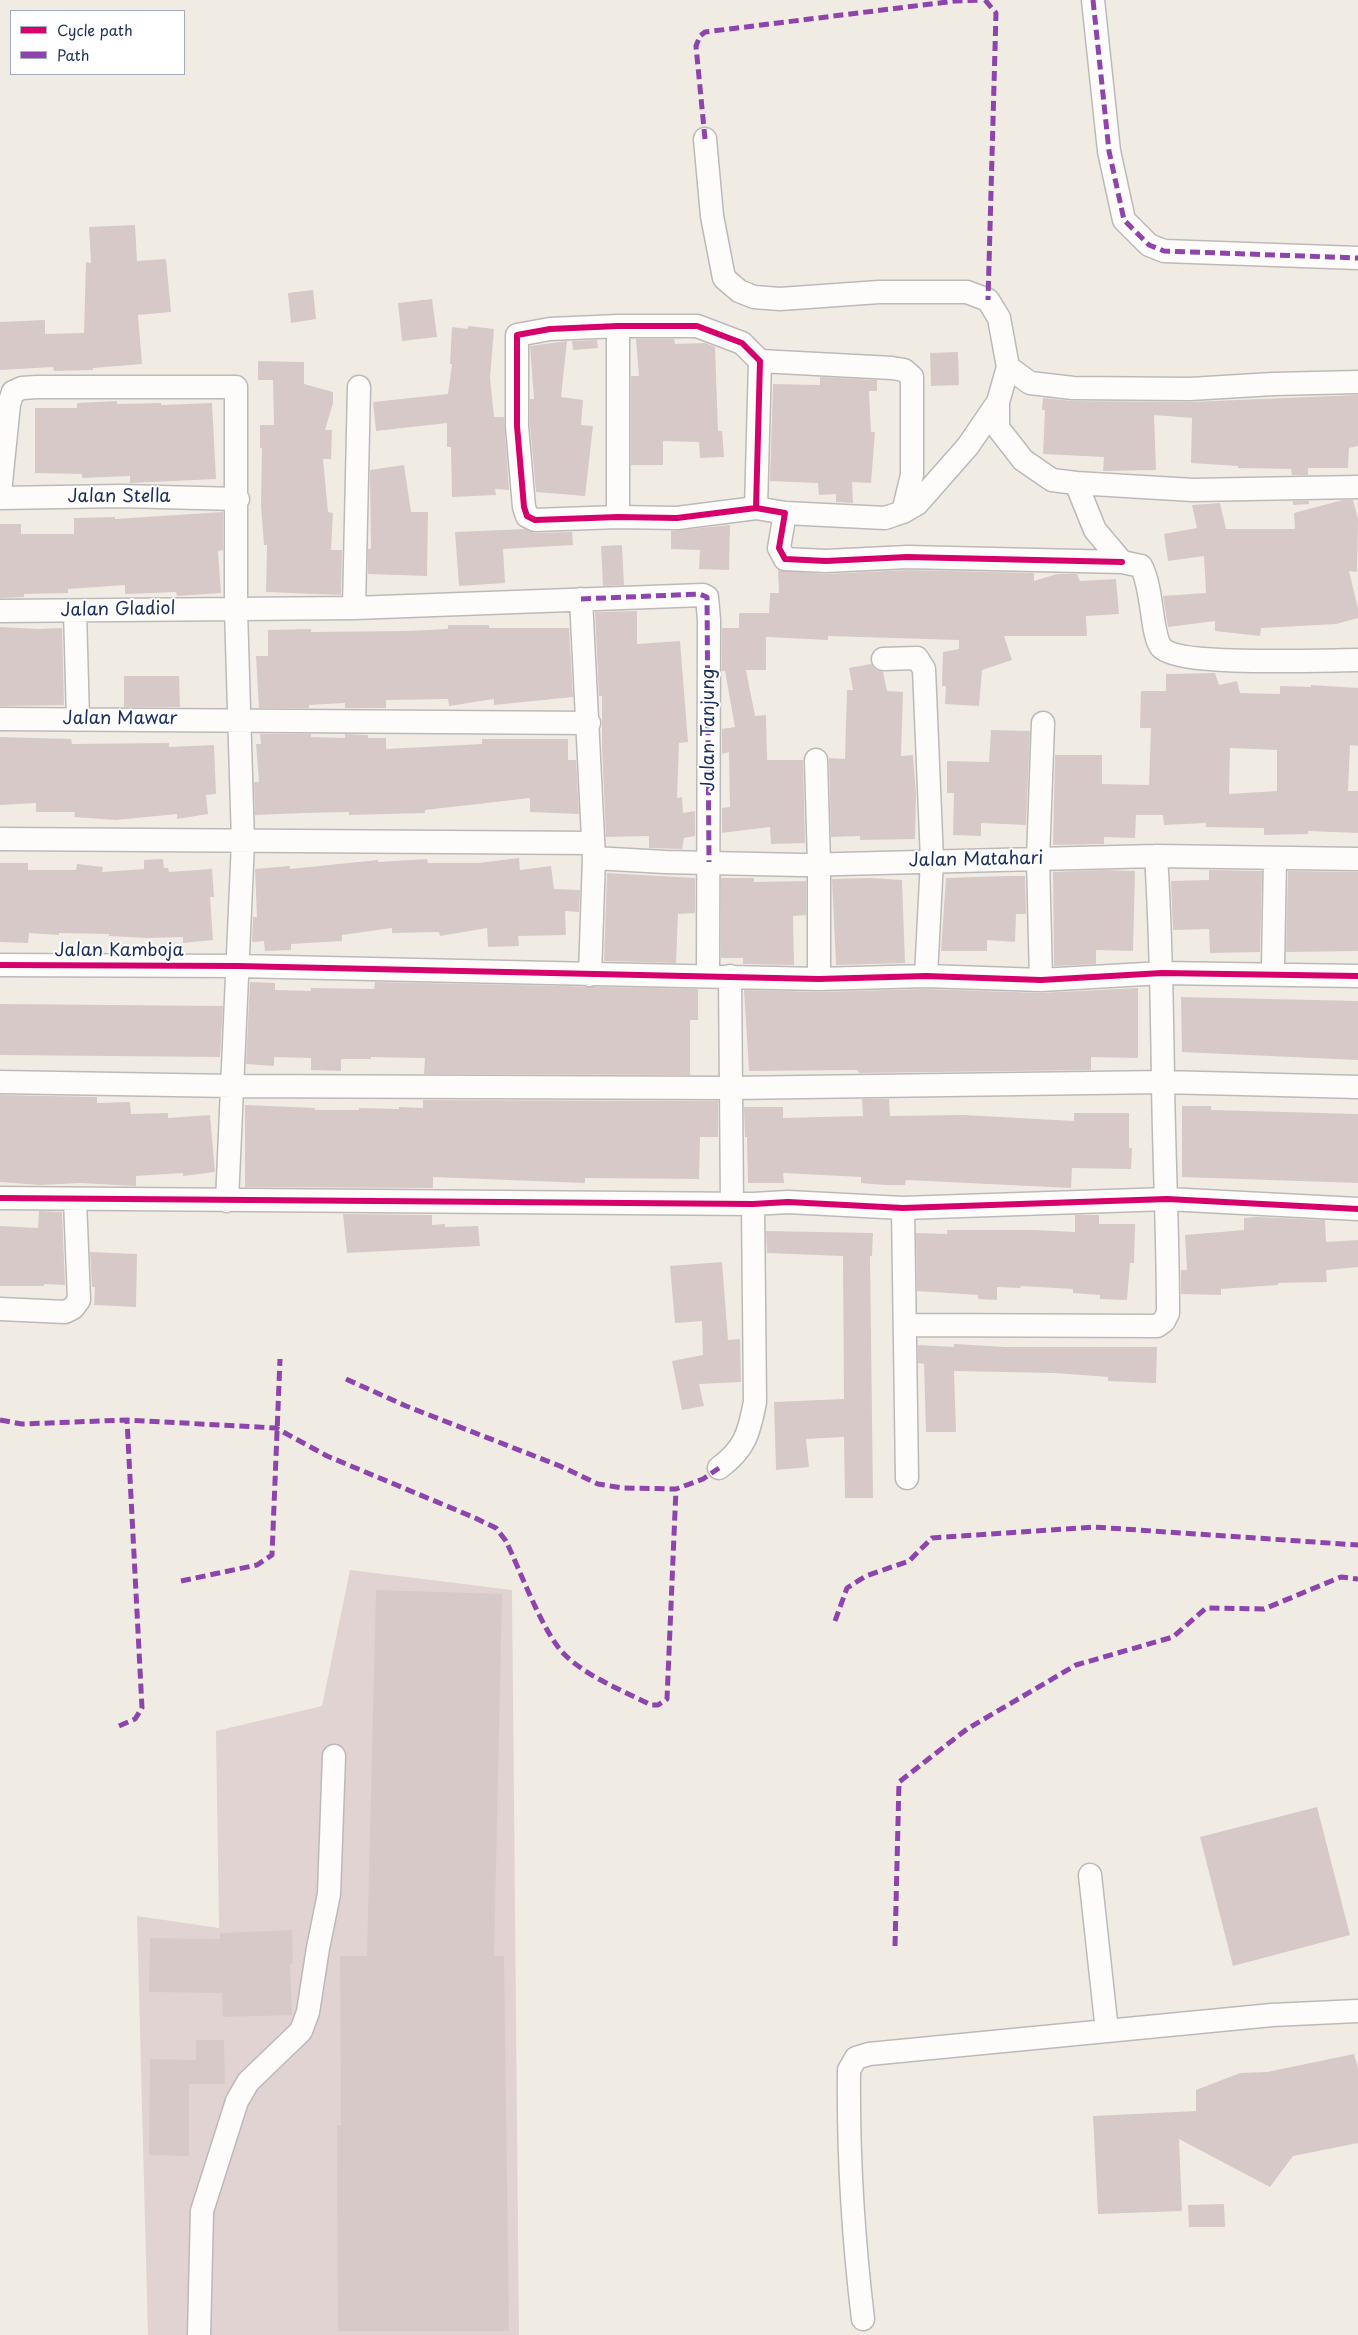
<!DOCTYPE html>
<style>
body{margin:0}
#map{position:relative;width:1358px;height:2335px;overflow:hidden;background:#f1ece3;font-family:"Playpen Sans",sans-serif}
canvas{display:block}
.legend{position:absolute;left:10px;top:10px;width:175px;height:65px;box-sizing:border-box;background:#fff;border:1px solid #a4acbf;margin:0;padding:6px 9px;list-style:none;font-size:15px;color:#1b2f5e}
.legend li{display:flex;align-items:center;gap:10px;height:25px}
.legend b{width:25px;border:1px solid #a4acbf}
</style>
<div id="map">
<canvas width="1358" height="2335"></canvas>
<ul class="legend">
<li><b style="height:6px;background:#d6006c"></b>Cycle path</li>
<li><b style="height:6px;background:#8e44ad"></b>Path</li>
</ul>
</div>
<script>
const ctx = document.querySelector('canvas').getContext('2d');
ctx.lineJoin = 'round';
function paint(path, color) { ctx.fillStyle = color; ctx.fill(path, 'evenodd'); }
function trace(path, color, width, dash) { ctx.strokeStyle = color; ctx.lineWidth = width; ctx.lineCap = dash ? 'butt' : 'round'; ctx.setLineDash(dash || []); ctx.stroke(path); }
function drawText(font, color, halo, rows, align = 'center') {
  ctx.font = font + ' "Playpen Sans",sans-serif'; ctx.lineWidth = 4; ctx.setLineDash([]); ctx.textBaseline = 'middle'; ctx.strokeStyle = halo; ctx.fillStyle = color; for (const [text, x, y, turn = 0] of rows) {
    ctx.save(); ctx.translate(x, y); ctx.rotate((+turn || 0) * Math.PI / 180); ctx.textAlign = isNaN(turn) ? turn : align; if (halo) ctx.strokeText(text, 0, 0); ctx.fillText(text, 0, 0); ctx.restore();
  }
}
paint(new Path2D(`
 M350,1570L512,1590L519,2335H148L137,1916L219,1928L216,1731L322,1706Z`), '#e0d3d1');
paint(new Path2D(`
 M135,225L137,261L166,259L171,312L138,315L142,364L93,368V370L54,371L53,367L0,370V322L45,320V334L84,333L86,262L91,263L89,227Z
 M313,290L316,319L291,323L288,293Z
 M432,299L437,337L402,341L398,303Z
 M468,326L494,329L490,378L494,417H504L509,490L495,489L496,495L452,497L451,447H447V423L376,431L373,402L448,394L452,364H450L452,327L468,329Z
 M636,339H674L675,344L705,343L715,347L718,431H722L724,457L700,458L699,442L663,441V465H631V376H639Z
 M597,340L598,348L573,350L572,341Z
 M567,341L561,397L583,400L581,425L593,426L585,496L536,492L530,425V399H534L530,346Z
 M958,352L959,385L931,386L930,353Z
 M258,361L304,362V384L333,392V403L325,430H332L331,459H323L328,512L333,513L331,550H342L341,595L266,592L267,545H264L261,506L262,448H260V425H274L273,380H258Z
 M820,377L877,380V391H869L871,432H875L871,483L852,482L853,503L836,502V494L819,495L818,483L770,481L773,384L820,385Z
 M1358,395V446L1349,448L1348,468H1308V475H1292L1291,469L1238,468V466L1191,463L1192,418L1154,415L1156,470L1103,471L1104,457L1043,454L1045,410H1042L1043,398L1073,401L1190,402Z
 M117,401V404L161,403V405L212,403L216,479L130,483V476L82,478V474L35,473V408H77V403Z
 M404,465L411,512H428L427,576L368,574V549H371L370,470Z
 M1343,500H1353L1358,519L1357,572L1349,571L1358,609V618L1336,624L1261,628L1260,636L1215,631V621L1168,627L1163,596L1206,593L1204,556L1168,561L1164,534L1197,528L1192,505L1220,503L1226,529H1295L1294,513Z
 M1293,501H1309V504L1293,505Z
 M223,512V550L218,551L221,593L177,596L176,592L125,594V585L68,589V593L24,594V597L0,598V524H21V534H74V518L115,517V519Z
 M730,525L729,570L699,569L700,550L671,549V531Z
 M525,529L535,533L572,532L573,545L503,549L505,583L459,586L455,532Z
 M622,545L624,585L603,586L601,546Z
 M778,570L825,574L907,570L1034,573V581L1057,574H1077L1080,581L1116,579L1119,614L1086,616L1087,636H1004L1012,660L982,670L979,706L945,704L946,686H942L943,652L959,649V640L828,636V640L766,637V670H746L755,716L766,715L767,760H803L805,843L771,844L770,827L722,833V808L730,807L729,752L722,754V729L735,727L725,671H722V628H739V613H769L770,593H779Z
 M637,611V644L680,641L688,742L679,743L677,798L682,797L683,813L695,811V836L684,838L682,849L649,848V836L606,837L602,747V696H599L595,612Z
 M448,625H489V628H569L573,697L494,705V699L449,706L448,699L386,700V708H345V703L309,705V708H259L256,656H268V630L311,629V632L407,631L448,629Z
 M0,627L38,629L62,628L64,705L0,706Z
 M871,664L876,670L883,672L887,691L903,692L901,756L913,755L916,795L915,839L860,840V836L831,837L829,758L845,759L847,690H853L849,668Z
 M1215,673L1219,685L1237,681L1240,693L1280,694V686L1311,687V685L1358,688V746L1350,745L1348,791H1358V833L1308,831V834L1264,835V828L1206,827V823L1164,825L1163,815H1136L1135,838L1104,837V844L1053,845L1055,755H1102V784L1149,785L1151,728H1140L1141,691H1166V674ZM1230,748L1277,750V791L1229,794Z
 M124,676H179L180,707H124Z
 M991,730L1030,731L1026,825L981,823V836L953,835L954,793H947V761L989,762Z
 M260,734H311V737L345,738V734L368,735V738H386V749L482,744V739H568V760H576L579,814L530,812V798L425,810V813L349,815V812L303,813L255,815L254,782H259L256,744H261Z
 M0,737L71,739L72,744L169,743V747L214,745L216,794L206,795L208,814L177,819V814L116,820L74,817L75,812H36V803L0,805Z
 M519,858L520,870L551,866L554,889L580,890L579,912L565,911L566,935L518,936L519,946L488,947L487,928L440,936L439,932L392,933V928L342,935V941L291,944V950L265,951L264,941L252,942L253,917H257L255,869L290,866V869L378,860V862L427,859L428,863H478Z
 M163,859L164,868H168L169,872L212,869L214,897H210L213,940L183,943V937L147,938L109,936V934L59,933V935L29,933L28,943L0,942V863H28V870H76L77,864L103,867L102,872L144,869V860Z
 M1104,870L1135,871L1133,951L1096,950V964L1054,966L1053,872Z
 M1209,870L1262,871L1260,952L1210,953L1209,929L1173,930L1171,881L1209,880Z
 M1288,871L1358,872V951L1286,952Z
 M607,873L695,878V913L678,914L676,963L604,961Z
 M1005,876H1025L1026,914H1016L1015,942L987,940V951H941L946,878Z
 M721,878H754V882L806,881V915L793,916L794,965L743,964V958H721Z
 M869,878L902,880L905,963L836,965L832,879Z
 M250,982L275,983V990L311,991V988L374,989L375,982L698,989V1020H690V1075L424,1074L425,1058L371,1057V1059H341V1071L311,1070V1058L274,1057V1066L246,1064Z
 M1138,988V1058L1091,1057V1070L860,1073L857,1070L749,1071L744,990L819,992L926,989L1041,993Z
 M1181,997L1358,1001V1060L1182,1052Z
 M0,1004L223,1006L220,1057L0,1055Z
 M0,1095L97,1097V1103L130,1102L131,1114L168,1113V1118L210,1115L215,1172L183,1176V1173L136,1176V1186L80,1183L40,1185L0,1182Z
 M862,1099H889L890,1116L964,1115L1074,1121V1113H1129V1148H1132L1131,1169L1072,1168L1071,1188L906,1180L905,1185H885L861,1183V1177L783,1173L784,1183H748L747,1137H745L744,1107H783V1118L863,1116Z
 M423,1100L718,1101V1137H700L699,1179L585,1178V1183L433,1177V1188L245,1187V1105L315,1108V1110H359V1108L399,1109V1107L423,1108Z
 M1182,1106H1211V1110L1358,1114V1183L1182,1177Z
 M39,1211L62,1212L65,1285L44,1284V1286H0V1226L38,1228Z
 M343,1214L432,1215V1225L445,1224V1227L478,1226L480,1246L347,1253Z
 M1075,1215H1099V1224H1135L1134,1263H1130L1127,1300L1100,1299V1295L1073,1293V1289L1021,1286L1020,1288L997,1287V1300L978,1299V1295L917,1291L916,1233L947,1234V1230H1035L1075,1232Z
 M1257,1217L1325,1220L1326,1242L1358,1240V1267L1326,1270L1327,1282L1278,1283V1285L1221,1289V1295L1181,1294V1270H1187L1185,1235L1244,1230V1218Z
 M766,1231L873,1233L872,1256H870L873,1498H845L844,1437L806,1439L809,1467L776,1470L774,1402L844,1399L843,1256L767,1253Z
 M90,1252L137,1254L136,1307L94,1305L95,1287H92Z
 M722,1262L728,1340L740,1339L741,1382L699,1384L704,1406L682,1410L672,1361L703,1355L702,1321L675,1323L670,1266Z
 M954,1344L1005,1347H1157L1156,1383L1108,1381V1377L1055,1373L954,1371L956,1432H926L924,1364L918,1363V1345L954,1347Z
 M376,1590L502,1594L494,1956H504L509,2331H338L337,2125H341L340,1956H367Z
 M1317,1807L1350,1935L1233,1966L1200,1837Z
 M292,1930L293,1964H290L292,2015L223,2017L222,1993L149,1992L150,1938L220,1939V1933Z
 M196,2040H224L225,2084H189V2156L149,2155L150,2059L196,2060Z
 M1354,2054L1358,2068V2143L1293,2156L1270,2187L1179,2139L1182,2211L1098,2214L1093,2116L1196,2111V2090L1240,2073L1267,2072Z
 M1224,2204L1225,2227H1189L1188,2205Z`), '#d7c9c8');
const minor = new Path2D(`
 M1093,0L1109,151L1124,220L1149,245L1164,251L1358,258
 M705,139L712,216L724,278L739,291L754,297L780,299L879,292H967L988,300L999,318L1008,367L998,402V428L1023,460L1052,480L1076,483L1095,530L1122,562L1141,566C1153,588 1151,634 1161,647C1178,667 1326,660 1358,660
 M618,326V517
 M760,361L892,368L904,370L912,377V475L903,512
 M1008,367L1030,383L1073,388L1190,389L1273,384L1358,382
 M1076,483L1193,490L1358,487
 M0,493L9,404L13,392L22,388L37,387H236V610L243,842L227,1201
 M0,498L121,496L238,499
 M756,508L760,361L742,343L697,326H618L550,329L517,335V426L524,507L527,516L535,520L618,517L677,518L756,508L785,513L779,548L785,559L826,561L907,557L1122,562
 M785,513L885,518L903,512L917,504L968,446L998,402
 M581,599L594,858L590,975
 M354,608L359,387
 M0,611L354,608L703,595L707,597L709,620L708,975
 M75,611L78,720
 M883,659L917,658L924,669L932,860L926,976
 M0,719L589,723
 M816,760L819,864V979
 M0,839L593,843
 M594,858L665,862L801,865L1156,856L1358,859
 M0,965L238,966L819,979L926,976L1041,980L1162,973L1358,976
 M1273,966L1275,859
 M730,976L732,1203
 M1041,980L1038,859L1043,723
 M0,1082L232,1086L731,1088L1163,1082L1358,1087
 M0,1198L753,1204L788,1202L903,1208L1167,1199L1358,1209
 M903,1208L907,1478
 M0,1309L65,1312L73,1308L79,1300L75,1200
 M907,1325L1157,1326L1164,1321L1168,1313C1168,1235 1164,1158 1163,1081C1162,1006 1161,931 1156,856
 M719,1468C745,1449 749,1433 755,1402L753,1204
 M1090,1875L1107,2031
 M863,2319C853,2236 848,2154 849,2070L856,2058L869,2054L1272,2015L1358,2011
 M199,2335L202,2211L237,2101L248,2082L301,2031L308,2012L318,1948L329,1894L334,1756`);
trace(minor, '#bcbab9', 25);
trace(minor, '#fdfcfb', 22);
trace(new Path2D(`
 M985,0L996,13L988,300
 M1093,0L1109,151L1124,220L1149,245L1164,251L1358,258
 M705,139L696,46L700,36L705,32L955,1L981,0
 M581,599L699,594L707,597L709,862
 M346,1379L406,1406L560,1466L598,1484L623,1488L676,1489L703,1479L719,1468
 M0,1420L22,1424L127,1420L276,1428L327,1456L473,1517L496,1528L506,1541C520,1570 543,1633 564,1654C587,1677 622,1690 651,1705H658L667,1699L676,1489
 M181,1581L257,1565L272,1555L280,1359
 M835,1621L847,1588L866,1576L909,1561L932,1538L1094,1527L1358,1545
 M119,1726L135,1719L142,1708L127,1420
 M895,1946L899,1782L967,1729L1076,1665L1173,1637L1206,1608L1264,1609L1341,1577L1358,1579`), '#8e44ad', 5, [10, 5]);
trace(new Path2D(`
 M756,508L760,361L742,343L697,326H618L550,329L517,335V426L524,507L527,516L535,520L618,517L677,518L756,508L785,513L779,548L785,559L826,561L907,557L1122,562
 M0,965L238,966L819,979L926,976L1041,980L1162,973L1358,976
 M0,1198L753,1204L788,1202L903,1208L1167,1199L1358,1209`), '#d6006c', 6);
drawText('18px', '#1b2f5e', '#fff', [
 ["Jalan Stella",119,497],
 ["Jalan Gladiol",118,610,-1],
 ["Jalan Mawar",120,719],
 ["Jalan Tanjung",709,730,-90],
 ["Jalan Matahari",976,860,-1],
 ["Jalan Kamboja",119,951]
]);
</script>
